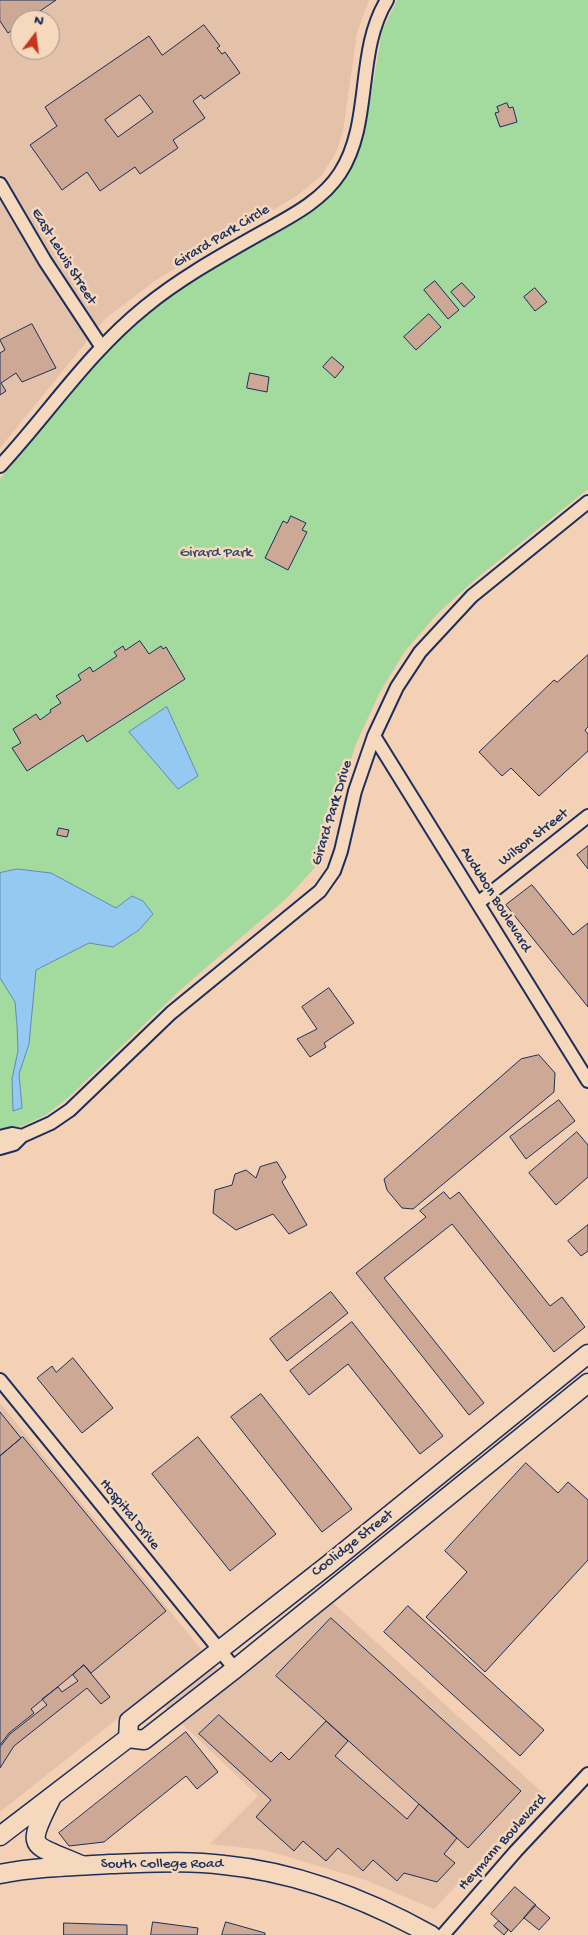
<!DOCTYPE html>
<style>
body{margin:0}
#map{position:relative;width:588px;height:1935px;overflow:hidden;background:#f4d0b4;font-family:"Gochi Hand",sans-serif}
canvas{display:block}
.north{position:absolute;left:10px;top:10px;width:50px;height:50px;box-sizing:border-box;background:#f6d8bc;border:1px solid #9e9496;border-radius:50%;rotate:15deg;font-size:14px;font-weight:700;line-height:20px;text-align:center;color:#1b2f5e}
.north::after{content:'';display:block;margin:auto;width:18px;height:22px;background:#c8321e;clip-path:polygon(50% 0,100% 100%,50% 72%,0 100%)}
</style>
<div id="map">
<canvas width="588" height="1935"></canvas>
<div class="north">N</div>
</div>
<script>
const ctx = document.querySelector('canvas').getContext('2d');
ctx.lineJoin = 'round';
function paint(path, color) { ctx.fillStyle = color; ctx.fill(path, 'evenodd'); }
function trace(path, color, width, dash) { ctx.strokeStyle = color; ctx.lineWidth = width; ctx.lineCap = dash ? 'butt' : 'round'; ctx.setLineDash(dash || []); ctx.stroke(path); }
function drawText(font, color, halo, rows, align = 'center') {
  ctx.font = font + ' "Gochi Hand",sans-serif'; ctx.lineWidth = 5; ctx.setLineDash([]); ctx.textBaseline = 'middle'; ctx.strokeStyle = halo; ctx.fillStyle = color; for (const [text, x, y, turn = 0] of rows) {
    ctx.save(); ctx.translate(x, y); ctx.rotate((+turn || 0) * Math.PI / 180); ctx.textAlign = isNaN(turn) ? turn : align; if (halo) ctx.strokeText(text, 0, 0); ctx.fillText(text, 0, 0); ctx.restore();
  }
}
paint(new Path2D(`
 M0,0H369L357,33L343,131L336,153L321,176L298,195L156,280L105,319L0,448ZM20,20H50V50H20Z
 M0,1403L231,1686L333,1603L544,1794L434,1909L363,1879L264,1850L210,1844L258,1796L150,1693L0,1812Z`), '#e4c1a9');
paint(new Path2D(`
 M397,0H588V489L477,578L438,613L405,651L380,692L355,746L331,830L318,864L288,897L179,991L69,1097L46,1115L22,1126L0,1131V479L113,344L150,312L188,285L314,209L343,181L357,154L368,113L382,31Z`), '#a3da9e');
const water = new Path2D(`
 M167,707L198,776L178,789L129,732Z
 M17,869L51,873L116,908L132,896L143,901L153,914L139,930L113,947L89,943L36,970L29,1044L19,1074L22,1108L13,1111L12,1079L18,1051L17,1025L15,1002L0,978V873Z`);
paint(water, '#94c9f2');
trace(water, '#648bb7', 1);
const building = new Path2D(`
 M0,0H56L27,20H20V25L8,33L0,21Z
 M204,25L220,46L217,48L222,54L225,52L240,73L204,99L201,95L193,101L205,118L173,140L178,148L140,174L135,167L100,191L87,172L62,190L30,145L57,126L45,107L149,36L162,55ZM140,95L153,112L118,137L105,120Z
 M507,103L509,108L513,107L517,122L500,127L495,113L499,112L497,107Z
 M435,281L459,310L448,319L424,290Z
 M462,283L475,297L464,307L451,292Z
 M535,288L547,302L535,311L524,297Z
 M429,314L441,327L416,350L404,337Z
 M32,324L56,368L22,382L16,373L1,383L6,391L0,395V353L5,350L0,340Z
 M332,357L344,367L335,378L323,367Z
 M250,373L269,377L267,392L247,388Z
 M291,516L306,523L302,530L307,532L288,570L265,558L283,521L287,523Z
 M140,641L149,654L161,646L163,649L166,647L185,679L87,742L83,735L27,771L12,748L21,743L13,729L36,714L40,720L51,712L50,710L61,703L56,696L81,680L78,675L90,667L93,672L117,656L114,652L123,646L125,650Z
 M588,655V727L585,730L588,734V751L539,796L511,768L502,776L479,752L554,680L557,682Z
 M59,828L69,830L67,837L57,835Z
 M588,846V869L577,855Z
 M532,885L573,935L588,923V1007L506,905Z
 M329,988L354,1023L324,1043L326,1047L310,1057L297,1039L317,1029L302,1007Z
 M539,1055L555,1073L554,1092L413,1209L402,1208L387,1190L384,1179L521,1059Z
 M559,1100L575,1121L526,1159L510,1137Z
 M577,1132L588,1145V1177L556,1205L529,1173Z
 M277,1162L286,1177L282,1182L307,1225L289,1234L273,1214L236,1230L213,1213L215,1190L232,1185L235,1174L246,1170L256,1178L260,1167Z
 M444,1192L450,1199L459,1192L550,1306L562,1297L585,1327L554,1352L452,1224L384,1278L484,1403L469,1415L356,1273L426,1217L420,1211Z
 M588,1225V1251L581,1256L568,1241Z
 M331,1292L348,1313L287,1361L270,1339Z
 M352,1322L443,1436L420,1454L348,1364L309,1395L290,1371Z
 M73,1358L113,1408L82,1433L37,1378L52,1366L56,1372Z
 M261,1394L352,1509L322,1532L231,1417Z
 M0,1412L21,1438L0,1456Z
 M23,1437L166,1611L91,1673L84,1665L31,1709L34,1713L9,1733L0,1745V1456Z
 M198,1437L276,1534L230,1571L152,1474Z
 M526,1463L558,1493L568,1482L588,1500V1560L485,1672L426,1617L467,1572L445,1551Z
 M408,1606L544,1730L520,1756L384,1632Z
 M331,1618L521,1791L468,1848L276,1676Z
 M84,1665L110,1697L101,1704L87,1688L14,1746L0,1768V1747L10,1734L47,1705L42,1699L58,1687L62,1692L78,1681L73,1675Z
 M219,1715L271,1762L281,1752L289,1760L326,1721L348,1741L335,1756L407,1819L419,1804L457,1838L444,1854L455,1863L437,1882L404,1873L397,1881L373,1860L363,1871L338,1848L326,1861L303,1841L294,1851L256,1817L271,1800L199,1734Z
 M186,1732L218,1772L197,1789L186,1776L104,1842L69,1846L59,1833Z
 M515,1887L536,1905L511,1932L491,1914Z
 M535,1905L550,1918L539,1930L524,1918Z
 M499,1921L508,1930L504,1935L494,1926Z
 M153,1922L198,1928L197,1935H151Z
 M226,1922L265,1933V1935H222Z
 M64,1923L127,1925V1935H64Z`);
paint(building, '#cda895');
trace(building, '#1b2f5e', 1);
const street = new Path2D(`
 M0,184L45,261L101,346
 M0,466C49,413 88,353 145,307C178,280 215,259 252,238C283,220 320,204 340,173C373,122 355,52 387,0
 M374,736L588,1081
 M478,903L588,816
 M0,1137L12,1134L22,1136
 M0,1148L14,1144L22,1136L51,1123L70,1110L171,1013L320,891L334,871L341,851L355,791L374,736L397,687L420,652L472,596L588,502
 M0,1380L235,1669
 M443,1935L516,1851L588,1774`);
const secondary = new Path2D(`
 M128,1738L129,1721L328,1565L588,1354
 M51,1799C24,1852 32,1843 81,1865
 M0,1836L128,1738L144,1740L235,1669L588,1383
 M0,1874C35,1867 74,1866 110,1864C148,1863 186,1860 224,1865C296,1872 368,1900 431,1935`);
trace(street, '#1b2f5e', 16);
trace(secondary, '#1b2f5e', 21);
trace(street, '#f6d8bc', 12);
trace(secondary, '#f6d8bc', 18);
drawText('15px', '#1b2f5e', '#f6d8bc', [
 ["Girard Park Circle",222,237,-31],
 ["East Lewis Street",63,257,58],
 ["Girard Park Drive",333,813,-73],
 ["Wilson Street",534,838,-38],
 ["Audubon Boulevard",495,900,58],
 ["Hospital Drive",129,1515,51],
 ["Coolidge Street",353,1544,-38],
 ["Heymann Boulevard",503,1843,-48],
 ["South College Road",162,1865]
]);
drawText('15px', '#2f4968', '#f6d8bc', [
 ["Girard Park",216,554]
]);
</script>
